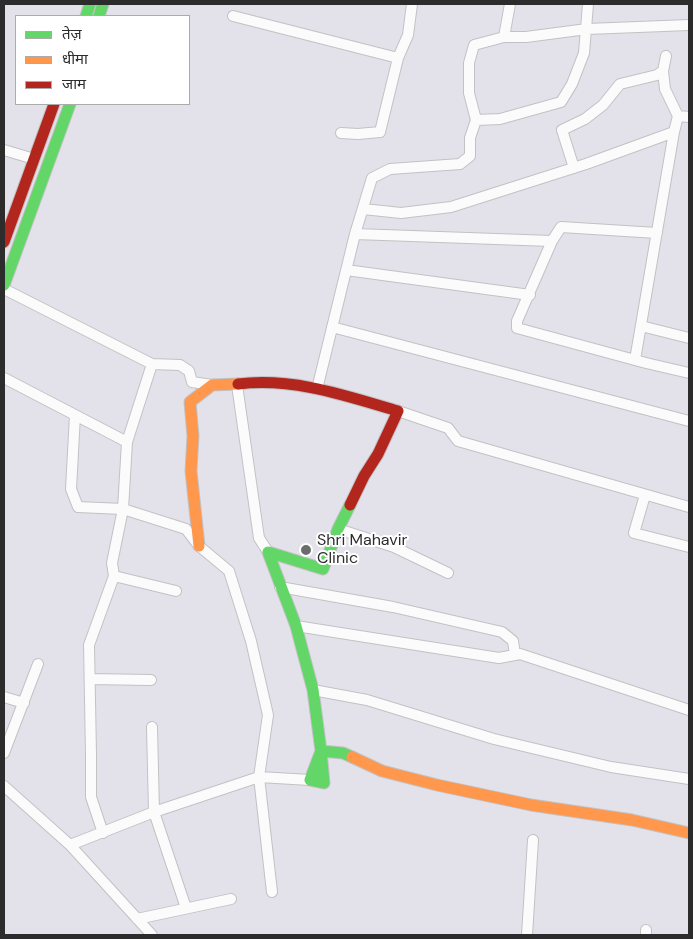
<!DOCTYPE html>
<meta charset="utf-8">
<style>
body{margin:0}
#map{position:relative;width:693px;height:939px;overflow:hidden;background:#e3e2ea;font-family:"DM Sans","Noto Sans Devanagari",sans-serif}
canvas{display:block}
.frame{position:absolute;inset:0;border:5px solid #2c2c2c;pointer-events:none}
.legend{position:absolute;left:15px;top:15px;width:175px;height:90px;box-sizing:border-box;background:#fff;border:1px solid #ababab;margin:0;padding:6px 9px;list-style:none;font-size:15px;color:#2c2c2c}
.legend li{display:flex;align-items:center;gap:10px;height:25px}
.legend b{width:25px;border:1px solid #ababab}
</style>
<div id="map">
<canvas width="693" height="939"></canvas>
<div class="frame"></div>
<ul class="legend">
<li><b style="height:6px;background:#63d668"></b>तेज़</li>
<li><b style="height:6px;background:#ff974d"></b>धीमा</li>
<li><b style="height:6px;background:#b3261e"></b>जाम</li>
</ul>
</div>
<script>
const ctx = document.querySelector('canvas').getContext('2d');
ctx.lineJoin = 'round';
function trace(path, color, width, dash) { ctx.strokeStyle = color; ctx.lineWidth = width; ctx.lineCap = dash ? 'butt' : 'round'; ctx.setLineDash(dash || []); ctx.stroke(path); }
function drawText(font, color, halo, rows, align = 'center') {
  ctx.font = font + ' "DM Sans",sans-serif'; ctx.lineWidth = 4; ctx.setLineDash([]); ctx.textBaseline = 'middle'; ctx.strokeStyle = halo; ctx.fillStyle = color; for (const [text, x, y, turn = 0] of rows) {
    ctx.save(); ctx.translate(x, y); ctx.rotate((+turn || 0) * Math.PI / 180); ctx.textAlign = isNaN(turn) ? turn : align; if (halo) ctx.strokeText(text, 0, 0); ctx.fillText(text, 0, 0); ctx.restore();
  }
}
const street = new Path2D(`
 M510,4L504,37H526L587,29L689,25
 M233,16L398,58
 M663,71L665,89L678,116
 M476,120L500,119L561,102L572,84L584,53L588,4
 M341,133L358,134L380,132L398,58L408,35L412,4
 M4,150L34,159
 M574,168L562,130L585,119L603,105L620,84L657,75L663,71L666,56
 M363,209L401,213L451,207L586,164L674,132
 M657,233L561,227L552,241L517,321V328L646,363L689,373
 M355,234L552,241
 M346,270L530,295
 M4,289L152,364
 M641,326L689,338
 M332,327L689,421
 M635,360L674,132L678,116L689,117
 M4,378L127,442L123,509L112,563L114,576L89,645L91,755V797L103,833
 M237,385L259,538L268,552
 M317,389L355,234L372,178L390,169L460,164L470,156V138L476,120L469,93V63L474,45L504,37
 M398,411L448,428L458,441L689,507
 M75,415L71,489L78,507L123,509L186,529L199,546L229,571L251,641L268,715L259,777L310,780
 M127,442L152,364L180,365L189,371L192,382L212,385
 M645,495L634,533L689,547
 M338,529L394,547L448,573
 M114,576L176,591
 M280,587L393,607L502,632L513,641L515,655
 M296,626L499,658L520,654L689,710
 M90,679L151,680
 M313,690L367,700L494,739L611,767L689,779
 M4,697L24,703
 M152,727L154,812L186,908
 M4,753L38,664
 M4,786L70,845L152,935
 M70,845L154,812L259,777L272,892
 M137,919L231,899
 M527,935L533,840
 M646,935V930`);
const fast = new Path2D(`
 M86,16L90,4
 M99,16L103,4
 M4,285L70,104
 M350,505L338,529L323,569L268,552L296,626L313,690L321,751L310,780L324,783L321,751L343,753L352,757`);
const slow = new Path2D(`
 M199,546L191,471L193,436L190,402L212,385L238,384
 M352,757L382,771L437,785L531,805L632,820L689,833`);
const jam = new Path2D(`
 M4,242L54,104
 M238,384C293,377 347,396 398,411L378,454L364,476L350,505`);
trace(street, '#c2c2c4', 12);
trace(fast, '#c2c2c4', 13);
trace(slow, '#c2c2c4', 13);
trace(jam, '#c2c2c4', 13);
trace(street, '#fbfbfc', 10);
trace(fast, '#63d668', 11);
trace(slow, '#ff974d', 11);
trace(jam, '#b3261e', 11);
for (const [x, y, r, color] of [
 [306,550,6,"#6c6c6e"]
]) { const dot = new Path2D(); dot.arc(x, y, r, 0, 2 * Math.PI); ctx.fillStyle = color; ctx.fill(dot); trace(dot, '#fff', 2); }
drawText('16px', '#2c2c2c', '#fff', [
 ["Shri Mahavir",317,541],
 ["Clinic",317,559]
], 'left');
</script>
